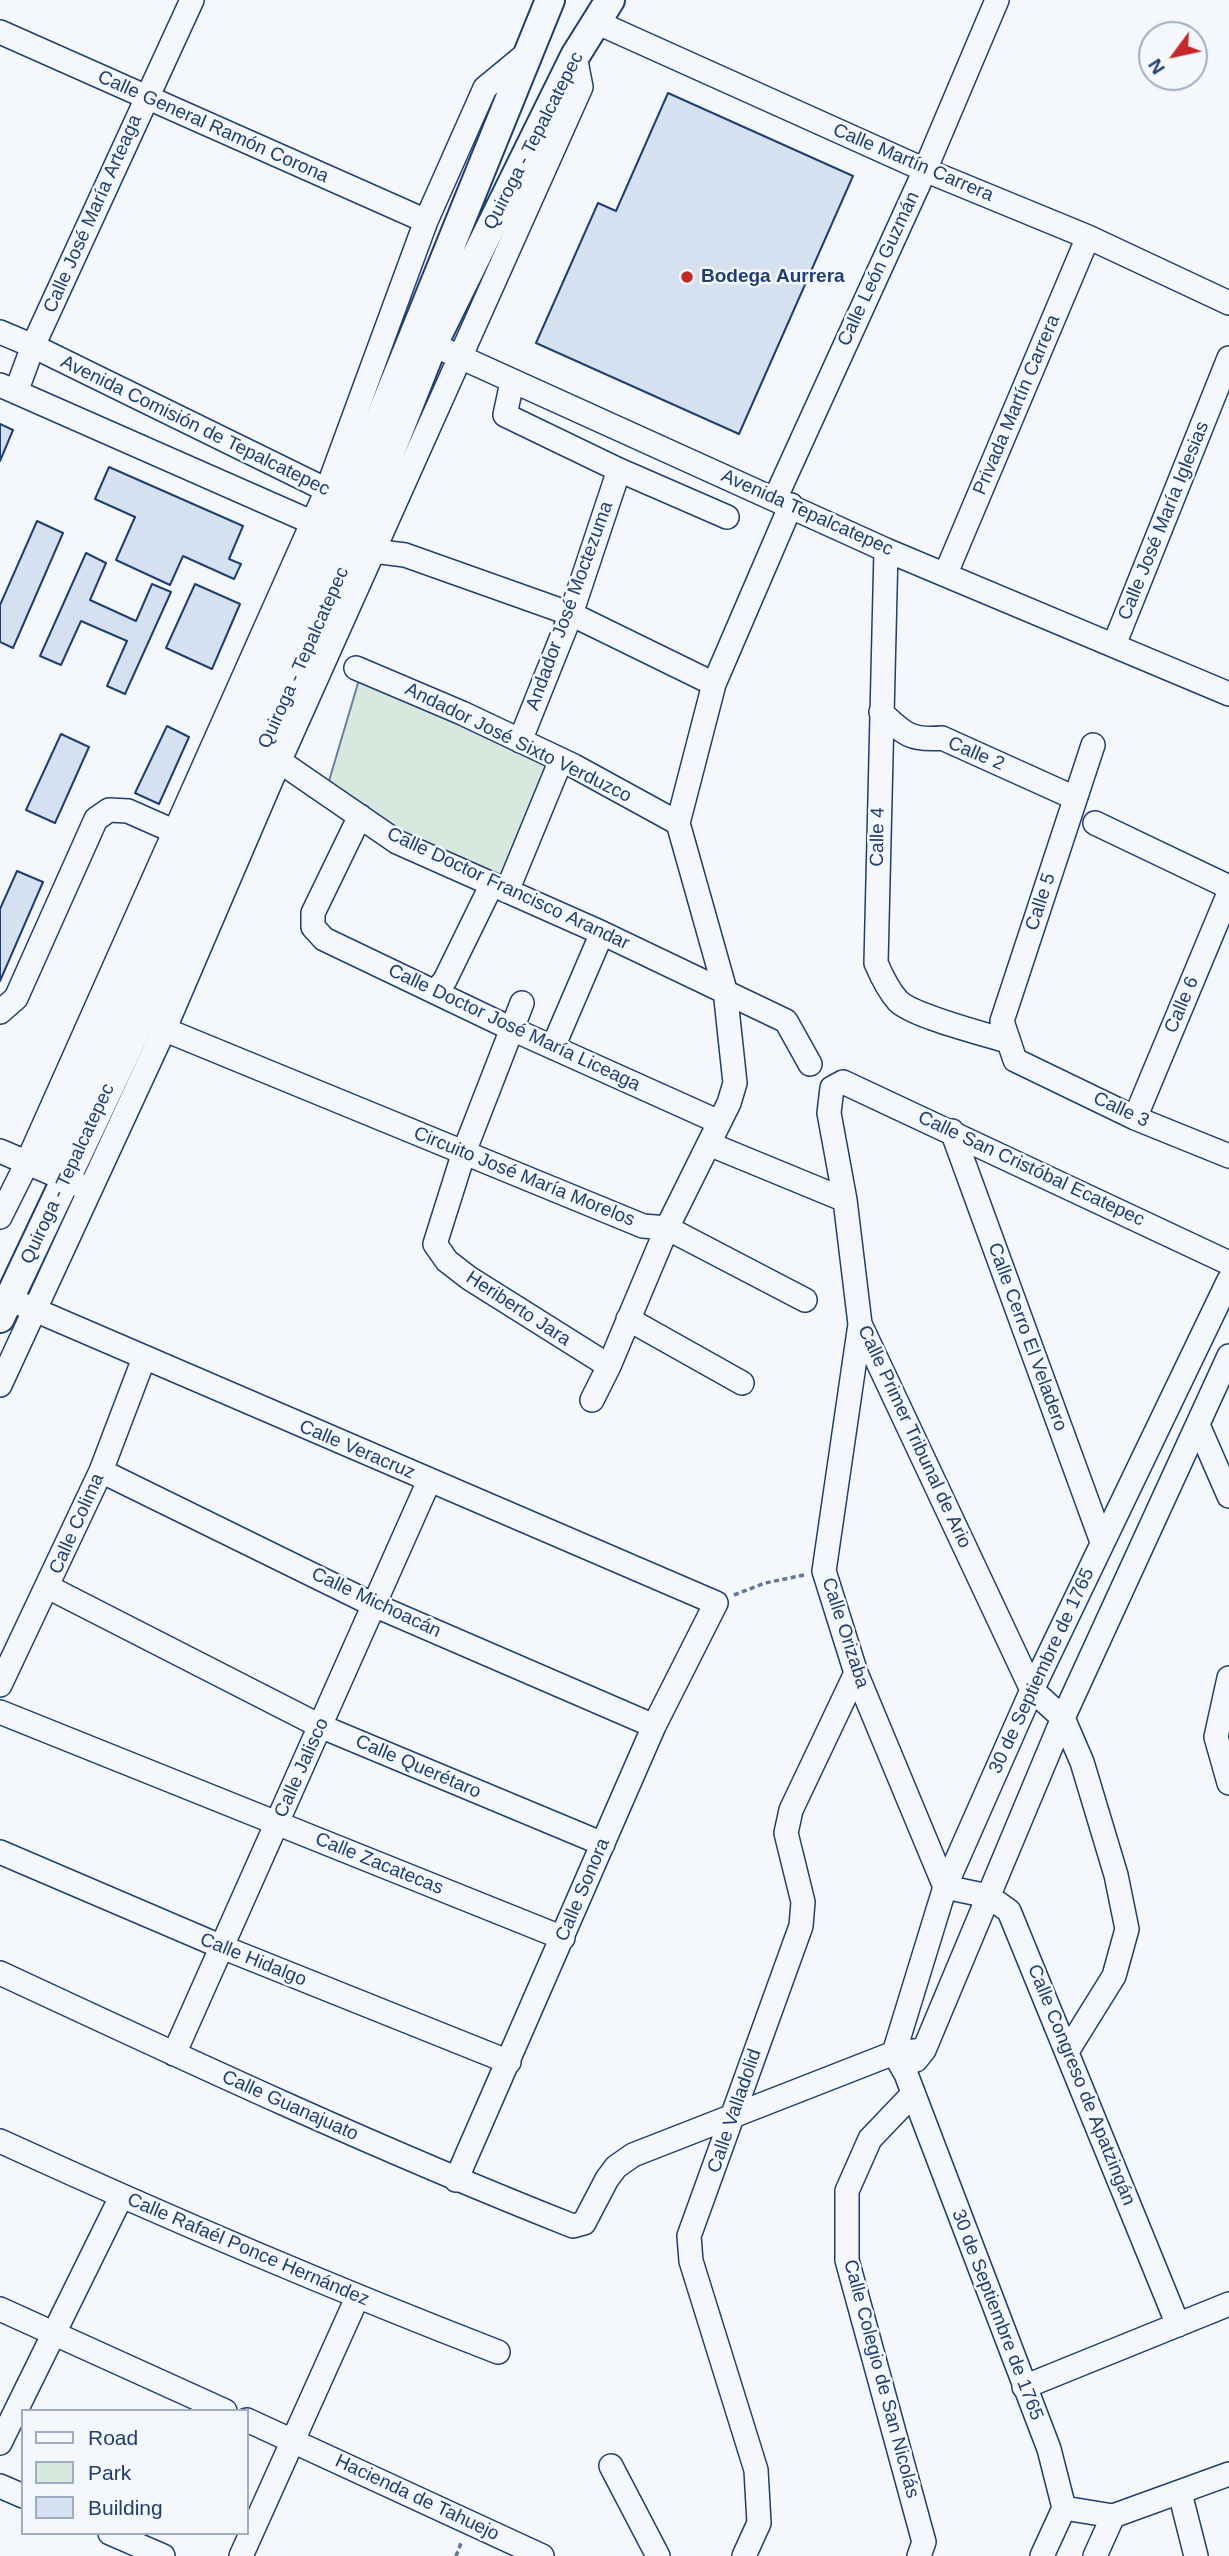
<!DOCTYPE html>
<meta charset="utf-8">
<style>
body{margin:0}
#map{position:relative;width:1229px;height:2556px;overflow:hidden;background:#f4f7fb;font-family:Arial,sans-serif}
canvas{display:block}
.legend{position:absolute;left:21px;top:2409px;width:228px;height:126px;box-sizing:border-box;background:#f4f7fb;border:2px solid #9eadc5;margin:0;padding:9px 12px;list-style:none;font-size:21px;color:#1d3f73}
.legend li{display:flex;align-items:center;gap:14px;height:35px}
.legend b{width:35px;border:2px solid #9eadc5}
.north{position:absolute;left:1138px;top:21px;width:70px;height:70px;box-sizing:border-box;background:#f4f7fb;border:2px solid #9eadc5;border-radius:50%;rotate:237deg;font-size:19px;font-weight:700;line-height:28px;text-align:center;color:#1d3f73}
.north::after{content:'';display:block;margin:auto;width:24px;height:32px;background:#c62828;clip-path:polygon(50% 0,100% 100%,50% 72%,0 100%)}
</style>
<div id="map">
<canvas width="1229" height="2556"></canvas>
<ul class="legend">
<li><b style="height:9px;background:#f4f7fb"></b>Road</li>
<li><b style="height:19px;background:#d7e8df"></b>Park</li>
<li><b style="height:19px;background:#d5e0f0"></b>Building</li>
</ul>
<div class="north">N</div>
</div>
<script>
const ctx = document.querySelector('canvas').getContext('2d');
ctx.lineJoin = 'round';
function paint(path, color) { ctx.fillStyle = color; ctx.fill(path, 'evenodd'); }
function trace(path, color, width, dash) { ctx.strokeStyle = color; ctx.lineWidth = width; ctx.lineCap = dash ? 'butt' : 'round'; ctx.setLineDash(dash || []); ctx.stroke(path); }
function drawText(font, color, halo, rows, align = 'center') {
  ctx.font = font + ' Arial,sans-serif'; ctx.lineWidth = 5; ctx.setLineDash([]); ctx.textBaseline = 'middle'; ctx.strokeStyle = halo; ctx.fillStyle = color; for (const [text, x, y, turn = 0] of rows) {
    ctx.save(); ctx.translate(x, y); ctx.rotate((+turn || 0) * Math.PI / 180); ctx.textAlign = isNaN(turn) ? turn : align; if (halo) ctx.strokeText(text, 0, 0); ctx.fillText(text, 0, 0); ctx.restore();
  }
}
const green = new Path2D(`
 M361,673L558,761L506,889L326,791Z`);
paint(green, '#d7e8df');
trace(green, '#687fa3', 2);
const building = new Path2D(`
 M668,93L853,176L739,434L536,343L598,203L616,211Z
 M0,424L13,430L0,461Z
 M109,467L243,526L229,559L241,564L234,579L183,556L170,585L116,560L135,517L95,499Z
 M37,521L63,533L13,648L0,642V605Z
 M86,553L106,563L90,600L136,621L152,584L171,592L125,694L107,686L127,641L81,621L61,665L40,656Z
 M195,584L240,604L212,669L166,648Z
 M167,726L189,737L159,804L135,793Z
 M61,734L89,747L55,823L26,810Z
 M17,871L43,882L0,981V909Z`);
paint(building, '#d5e0f0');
trace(building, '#1d3f73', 2);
const minor = new Path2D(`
 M596,22L925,170L1088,237L1229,303
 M0,32L426,221
 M0,332L33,346L341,497
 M447,351L886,550L1229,694
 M512,382L505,415L619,470L727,517
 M0,385L327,529
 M16,392L33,346L192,0
 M775,499L925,170L997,0
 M361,546L373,551L405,555L571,614L714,684
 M886,550L876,963C882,977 888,990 898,1001C913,1016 984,1034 1007,1041
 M946,573L1088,237
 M1114,645L1229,358
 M356,668L462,713L574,766L678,823
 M881,712C903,733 910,741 942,738L1075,798
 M520,741L571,614L619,470
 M1093,745L1002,1021L1015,1060L1135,1118L1229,1156
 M269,754L397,842L602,933L786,1021L810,1064
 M360,816L313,913V927L324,939L512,1029L719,1122
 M1095,823L1229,887
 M507,891L561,760
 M436,991L445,980L492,884
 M522,1003L464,1152L435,1244L447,1261L469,1278L609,1366
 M0,1012L16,998L96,819L109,810L128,811L189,838
 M151,1024L643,1226L667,1228L805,1300
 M553,1047L602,933
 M1135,1118L1229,893
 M952,1131L1102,1542
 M709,1144L845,1200
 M0,1151L81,1186
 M0,1217L27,1163L327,490L426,221L485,88L531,50
 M21,1304L716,1603L654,1726L456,2180
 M628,1319L742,1383
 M860,1324L824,1571L856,1673L945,1887L988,1896L1009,1911L1178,2325
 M0,1385L164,1030L279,762L581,87L575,56
 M592,1400L609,1366L667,1228L729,1103L735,1083L725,990L678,823L714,684L791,505
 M1198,1425L1229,1496
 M101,1471L374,1605L654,1726
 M48,1587L320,1726L603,1844
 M1229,1678L1216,1737L1229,1783
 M0,1685L101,1471L144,1358
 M0,1712L563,1938
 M0,1852L222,1947L509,2062
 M0,1973C189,2061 378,2149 573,2226L584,2223L607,2179L616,2167L633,2155L894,2053L924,2050
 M1068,2050L1114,1976L1127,1929L1116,1875L1082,1762L1063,1718L1032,1690L860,1324L845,1200L829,1113L832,1088L843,1082L1229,1263
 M174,2054L429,1481
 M916,2060L924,2050L1063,1718L1229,1356
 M912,2095L870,2139L847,2191V2260L924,2542L919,2556
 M0,2141C164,2216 330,2287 498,2352
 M0,2309L225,2411
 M1024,2387L1229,2304
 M247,2420L542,2556
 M0,2443L121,2197
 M611,2466L658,2556
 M0,2486L23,2496
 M1180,2493L1196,2556
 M1064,2508L1113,2516L1229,2474
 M110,2533L163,2556
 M241,2556L357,2298
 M744,2556L759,2523L756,2470L691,2261L689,2236L801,1926L803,1902L786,1833L791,1810L856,1673
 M1042,2556L1064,2508L1049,2449L906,2074L894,2053L945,1887L1032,1690L1229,1280
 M1095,2556L1113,2516`);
const major = new Path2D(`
 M54,1159L334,532L550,0
 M0,1318L141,1020L263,750L354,543L433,344L575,56L610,0`);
trace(minor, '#1d3f73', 26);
trace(major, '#1d3f73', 32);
trace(new Path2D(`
 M734,1595L765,1583L804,1575
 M456,2556L461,2543`), '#5e769c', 3.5, [5, 3.5]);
trace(minor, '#f4f7fb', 23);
trace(major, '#f4f7fb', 28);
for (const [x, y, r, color] of [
 [687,277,7,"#c62828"]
]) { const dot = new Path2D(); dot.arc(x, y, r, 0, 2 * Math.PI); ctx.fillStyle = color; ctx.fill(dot); trace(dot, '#f4f7fb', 2.5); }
drawText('19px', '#1d3f73', '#f4f7fb', [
 ["Calle General Ramón Corona",213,127,24],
 ["Quiroga - Tepalcatepec",534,141,-63],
 ["Calle Martín Carrera",913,163,23],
 ["Calle José María Arteaga",93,214,-66],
 ["Calle León Guzmán",879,269,-65],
 ["Privada Martín Carrera",1017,405,-67],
 ["Avenida Comisión de Tepalcatepec",195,426,26],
 ["Avenida Tepalcatepec",807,513,24],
 ["Calle José María Iglesias",1164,521,-68],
 ["Andador José Moctezuma",570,606,-70],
 ["Quiroga - Tepalcatepec",304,658,-66],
 ["Andador José Sixto Verduzco",518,743,26],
 ["Calle 2",976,754,23],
 ["Calle 4",878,837,-89],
 ["Calle Doctor Francisco Arandar",508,889,25],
 ["Calle 5",1041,902,-72],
 ["Calle 6",1182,1005,-67],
 ["Calle Doctor José María Liceaga",514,1028,25],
 ["Calle 3",1121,1110,25],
 ["Calle San Cristóbal Ecatepec",1031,1169,25],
 ["Quiroga - Tepalcatepec",68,1174,-65],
 ["Circuito José María Morelos",524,1177,22],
 ["Heriberto Jara",518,1309,33],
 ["Calle Cerro El Veladero",1027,1337,70],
 ["Calle Primer Tribunal de Ario",914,1437,65],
 ["Calle Veracruz",357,1450,23],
 ["Calle Colima",77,1524,-66],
 ["Calle Michoacán",376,1603,25],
 ["Calle Orizaba",845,1633,72],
 ["30 de Septiembre de 1765",1042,1671,-65],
 ["Calle Querétaro",418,1767,23],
 ["Calle Jalisco",302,1768,-66],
 ["Calle Zacatecas",379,1864,22],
 ["Calle Sonora",583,1890,-67],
 ["Calle Hidalgo",253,1960,22],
 ["Calle Congreso de Apatzingán",1081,2085,68],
 ["Calle Guanajuato",290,2106,24],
 ["Calle Valladolid",735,2111,-71],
 ["Calle Rafaél Ponce Hernández",248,2250,23],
 ["30 de Septiembre de 1765",997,2315,69],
 ["Calle Colegio de San Nicolás",881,2379,75],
 ["Hacienda de Tahuejo",417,2498,25]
]);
drawText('bold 19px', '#1d3f73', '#f4f7fb', [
 ["Bodega Aurrera",701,277]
], 'left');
</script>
